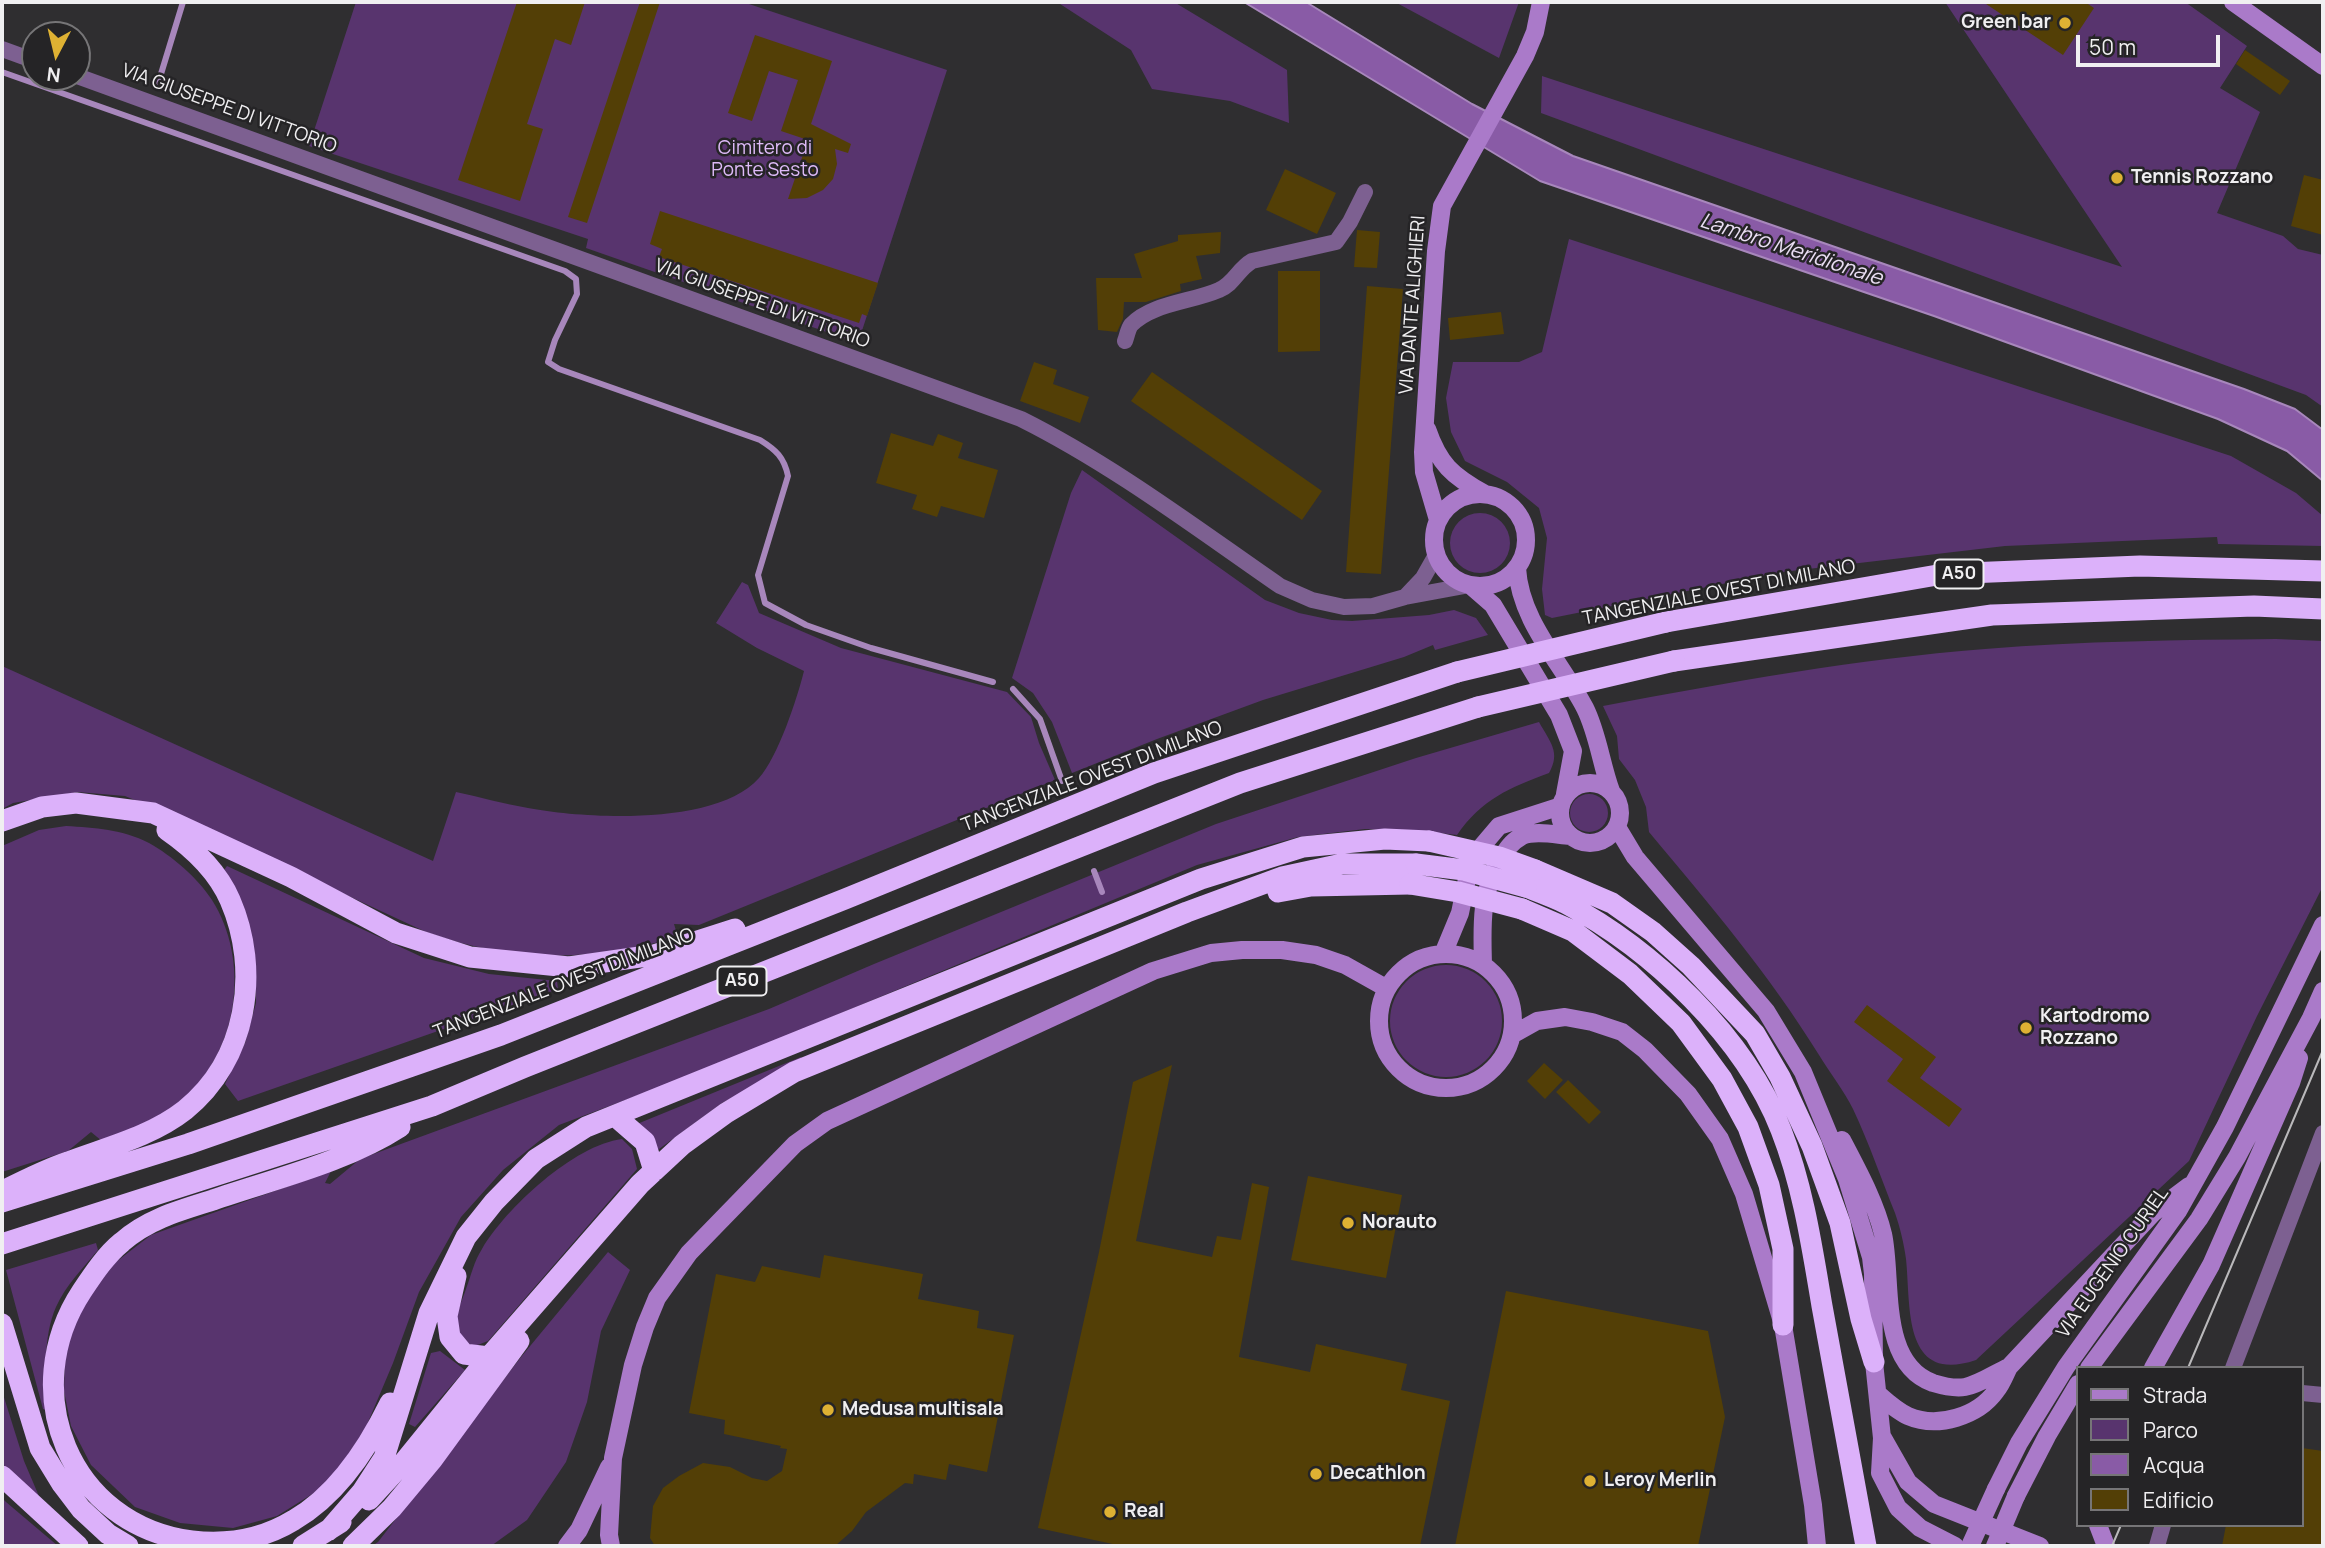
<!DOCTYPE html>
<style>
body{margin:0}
#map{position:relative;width:2325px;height:1548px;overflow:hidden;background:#2f2e30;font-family:Manrope,sans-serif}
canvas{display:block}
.frame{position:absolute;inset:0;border:4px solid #f0eff1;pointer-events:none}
.legend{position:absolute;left:2076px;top:1366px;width:228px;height:161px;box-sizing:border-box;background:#252426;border:2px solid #767577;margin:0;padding:9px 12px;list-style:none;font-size:21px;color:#f0eff1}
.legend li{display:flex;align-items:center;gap:14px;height:35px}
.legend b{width:35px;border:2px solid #767577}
.north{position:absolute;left:21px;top:21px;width:70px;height:70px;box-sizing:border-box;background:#252426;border:2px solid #767577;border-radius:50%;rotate:187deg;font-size:19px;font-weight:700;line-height:28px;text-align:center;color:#f0eff1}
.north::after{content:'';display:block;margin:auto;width:24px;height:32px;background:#deb133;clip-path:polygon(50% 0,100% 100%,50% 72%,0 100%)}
.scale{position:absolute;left:2076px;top:35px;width:144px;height:32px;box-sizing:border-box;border:4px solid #f0eff1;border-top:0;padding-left:9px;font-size:21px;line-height:24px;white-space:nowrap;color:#f0eff1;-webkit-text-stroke:5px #252426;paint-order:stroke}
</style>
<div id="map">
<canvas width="2325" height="1548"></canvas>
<div class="frame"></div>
<ul class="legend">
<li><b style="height:9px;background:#aa7ac9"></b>Strada</li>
<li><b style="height:19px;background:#58346e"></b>Parco</li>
<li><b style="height:19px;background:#895ba6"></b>Acqua</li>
<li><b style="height:19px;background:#533f06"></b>Edificio</li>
</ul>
<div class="north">N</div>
<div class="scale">50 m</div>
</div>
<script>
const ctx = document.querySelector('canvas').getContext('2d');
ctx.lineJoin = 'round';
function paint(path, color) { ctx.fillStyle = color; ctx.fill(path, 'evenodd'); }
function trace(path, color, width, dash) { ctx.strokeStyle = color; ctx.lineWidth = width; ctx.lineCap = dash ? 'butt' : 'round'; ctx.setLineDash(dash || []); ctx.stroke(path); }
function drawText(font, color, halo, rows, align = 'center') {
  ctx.font = font + ' Manrope,sans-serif'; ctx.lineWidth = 5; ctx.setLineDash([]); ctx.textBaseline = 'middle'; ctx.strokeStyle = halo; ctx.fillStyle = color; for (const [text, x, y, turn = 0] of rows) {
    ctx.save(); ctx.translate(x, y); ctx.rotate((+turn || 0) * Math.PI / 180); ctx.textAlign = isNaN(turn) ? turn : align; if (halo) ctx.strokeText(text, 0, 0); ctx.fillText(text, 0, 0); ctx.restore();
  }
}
paint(new Path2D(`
 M356,2H743L947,70L858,343L586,248L588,239L309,146Z
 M1057,2H1174L1287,70L1289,123L1230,101L1152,89L1131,50Z
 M1395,2H1519L1499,58Z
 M1945,2H2185L2247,46L2220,88L2260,112L2217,213L2283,236L2298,249L2323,255V407L2306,395L1541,113L1542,76L2122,267Z
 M1569,239L2231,456L2296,493L2323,516V546L2218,544L2217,537L2005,546L1782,572L1552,618L1545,615L1542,589L1547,538L1539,508L1507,482L1465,461L1451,432L1446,398L1453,362H1519L1542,352Z
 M1082,470L1265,600L1299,613L1332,620L1352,621L1429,615L1454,610L1476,618L1488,635L1435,650L1433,645L1404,657L1263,700L1157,739L1072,773L1052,722L1033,693L1012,678L1071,493Z
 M1450 543a30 30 0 1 1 60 0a30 30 0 1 1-60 0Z
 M742,582L748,585L759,613L841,648L1007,692L1031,717L1039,743L1055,780L699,925L674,924L678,937C589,962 513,963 426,932L198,826L125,796L78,792L13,803L2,809V666L433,861L456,792C480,797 504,804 528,808C586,819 717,826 759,778C778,757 797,699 804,671L757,648L716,623Z
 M2276,639L2323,641V886L2257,1016L2189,1161L1976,1360C1902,1385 1911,1306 1906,1259C1904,1244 1900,1227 1895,1213C1881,1178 1869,1143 1853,1109C1844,1091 1830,1073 1819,1055C1769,974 1710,905 1649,832L1646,807L1635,780L1619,759L1617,736L1603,706C1730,682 1857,659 1985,649C2082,641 2179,640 2276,639Z
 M1539,722C1550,742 1561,752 1549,773C1509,788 1482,799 1457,835L1421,831L1365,829L1298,837L1197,865L697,1073L559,1125L503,1170L461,1217L419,1292L393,1363L366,1427L330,1483L277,1516L233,1528L180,1523L135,1507L91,1465L71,1426L64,1391L65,1348L85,1300L112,1265L151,1235L331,1171L325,1183L330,1184L360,1159L769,1009L874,964L1216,824L1416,758Z
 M1570 813a19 19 0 1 1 38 0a19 19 0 1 1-38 0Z
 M66,826C95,828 122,829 149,843C172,856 197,877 212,900C250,960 239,1048 186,1096C162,1118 131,1129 102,1141L91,1132L68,1151L2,1172V846L39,830Z
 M227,866L424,958L489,974L557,981L558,989L238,1101L225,1084L245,1043L256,1003V969L248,925L221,874Z
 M1390 1021a56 56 0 1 1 112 0a56 56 0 1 1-112 0Z
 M801,1057L802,1060L722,1103L655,1152L637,1124Z
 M622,1139L632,1149L637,1169L488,1341L475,1346L458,1340C451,1323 460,1306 466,1289C471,1276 474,1261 482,1249C506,1208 574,1145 622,1139Z
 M96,1243L98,1250C83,1268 66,1285 56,1307C43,1336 45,1379 46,1410L43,1409L6,1270Z
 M608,1252L630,1270L601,1331L587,1402L566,1462L527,1520L491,1546H372L378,1542L521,1357Z
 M440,1351L465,1370L415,1427L409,1424L431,1353Z
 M2,1391L24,1461L44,1508L2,1468Z
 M2,1498L6,1502L58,1546H2Z`), '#58346e');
const water = new Path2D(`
 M1244,2H1306L1472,104L1573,156L2244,389L2295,409L2323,430V481L2287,451L2218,419L1934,316L1540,181Z`);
paint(water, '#895ba6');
trace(water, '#a887bc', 2);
trace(new Path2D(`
 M2,72L565,271L576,279L577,294L555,340L548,362L559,369L760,440C776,450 784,457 788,476L758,575L765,603L806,625L871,648L993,682
 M157,87L183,2
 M1013,689L1040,719L1062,781
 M1094,871L1102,892`), '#a887bc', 6);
paint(new Path2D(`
 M517,2H585L571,45L555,39L527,124L543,129L520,201L458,180Z
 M640,2H660L587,223L568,217Z
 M1983,2H2085L2094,8L2063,55Z
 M755,35L832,61L811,124L851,144L848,153L835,149L837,164L833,179L823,190L807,198L788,199L808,140L781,131L798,80L769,71L752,121L728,113Z
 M2245,50L2290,81L2280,95L2236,64Z
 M1285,169L1336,193L1317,234L1266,210Z
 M2304,175L2323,180V235L2291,226Z
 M660,211L878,283L867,316L862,314L859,323L659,257L662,249L650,244Z
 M1357,230L1380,232L1377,268L1354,267Z
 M1221,232L1220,253L1196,256L1202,279L1180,284L1181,291L1146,302H1124L1123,319L1117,332L1098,330L1096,278H1142L1134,254L1178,241V235Z
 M1278,271H1320V351L1278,352Z
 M1367,286L1403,289L1381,574L1346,572Z
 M1501,312L1504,334L1450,340L1448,318Z
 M1034,362L1057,370L1053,384L1089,397L1080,423L1020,401Z
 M1152,372L1322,491L1302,520L1131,401Z
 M891,433L933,446L938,434L963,443L958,458L998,470L984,518L941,506L937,517L912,509L917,495L876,483Z
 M1867,1005L1936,1057L1920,1078L1962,1109L1949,1127L1887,1081L1903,1059L1854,1022Z
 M1544,1063L1563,1080L1545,1099L1527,1081Z
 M1172,1065L1136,1241L1212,1257L1217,1236L1241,1240L1252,1183L1269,1187L1239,1357L1310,1372L1316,1344L1407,1364L1401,1390L1450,1401L1420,1546H1122L1038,1528L1099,1252L1133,1082Z
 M1568,1080L1601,1112L1589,1124L1556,1092Z
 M1308,1176L1402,1195L1386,1278L1291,1260Z
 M824,1255L923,1274L918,1299L979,1311L977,1328L1014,1335L987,1472L949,1464L946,1480L914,1474L913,1484L905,1483L866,1512L852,1531L835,1546H655L650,1538L653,1506L663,1488L679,1476L703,1463L730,1467L752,1478L767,1481L782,1471L787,1449L780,1448L781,1446L724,1434L725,1420L689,1413L716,1274L755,1282L762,1266L820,1278Z
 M1506,1291L1708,1331L1725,1417L1698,1546H1455Z
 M2302,1448L2323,1451V1546H2222L2226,1525H2302Z`), '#533f06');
trace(new Path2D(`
 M2,49L35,61
 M77,76L1021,419C1113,465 1196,528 1280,586L1312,600L1344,607L1373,606L1405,597L1470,585
 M1125,341C1127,336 1128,329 1131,325C1152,303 1192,302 1219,290C1234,284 1238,269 1252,261L1336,242L1350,222L1365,192
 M1405,597L1423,578L1436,555
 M2233,1368L2323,1133
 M2302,1393L2323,1395
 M2157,1546L2163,1525`), '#7d6091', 16);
trace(new Path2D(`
 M2233,2L2323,66
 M1427,429C1439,464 1452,476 1485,494
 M1434 540a46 46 0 1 1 92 0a46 46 0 1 1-92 0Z
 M1438,520L1424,472L1423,452L1436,251L1442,206L1525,56L1535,32L1541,2
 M1517,568C1520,621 1561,662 1585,708C1598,734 1601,764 1611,791
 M1470,585L1493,605L1559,715L1573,751L1565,794
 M1560 813a30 30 0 1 1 60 0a30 30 0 1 1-60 0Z
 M1617,827L1635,857L1766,1011L1803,1072L1847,1179L1871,1257L1873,1274L1874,1362L1882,1438L1880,1473L1898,1508L1920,1528L1955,1546
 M1379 1021a67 67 0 1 1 134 0a67 67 0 1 1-134 0Z
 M1443,954L1460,913L1467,879L1482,846L1499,826L1561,806
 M1483,965C1482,927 1480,893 1500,860C1506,850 1511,842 1522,836C1535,830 1556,835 1570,836
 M1512,1035L1537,1021L1565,1017L1592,1022L1622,1032L1645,1050L1688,1094L1720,1139L1744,1194L1783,1325L1813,1505L1817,1546
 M1842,1140C1857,1169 1875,1201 1883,1234C1893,1280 1878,1363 1933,1383C1943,1386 1954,1389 1965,1387C1980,1384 1995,1373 2009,1367
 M2089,1368L2199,1219L2237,1157L2311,1018L2323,991
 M2153,1368L2211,1265L2291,1083L2299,1058
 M1878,1394C1887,1402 1897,1411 1908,1416C1938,1429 1978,1416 1996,1391C2002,1384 2005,1375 2009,1367L2153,1213L2189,1186
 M1883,1438L1908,1482L1934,1504L2040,1546
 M1996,1489L2019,1443L2066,1367L2178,1211L2225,1127L2323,925
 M2016,1496L2047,1436L2078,1384
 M2098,1525L2106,1546
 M567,1546L579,1530L609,1467
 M611,1546L609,1535L613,1458L633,1365L645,1327L657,1298L689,1253L795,1144L827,1121L1153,971L1211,953L1242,950H1282L1316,955L1345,965L1386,988`), '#aa7ac9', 18);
trace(new Path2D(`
 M1666,622L1943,574L2140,566L2323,571
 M1674,661L1992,615L2254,606L2323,609
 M2,821L42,807L76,803L153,813L291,877L396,933L470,957L569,967L654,955L735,929
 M1535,870L1612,903L1653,932L1691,966L1755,1034L1780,1077L1812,1146L1840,1223L1861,1319L1874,1362
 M1526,887C1539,892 1553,897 1565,903C1652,949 1745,1037 1781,1130C1803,1186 1812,1247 1822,1306C1836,1386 1852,1466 1866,1546
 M1278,892L1311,886L1410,884
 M1522,909L1573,931L1630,974L1681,1023L1722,1079L1748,1127L1769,1185L1783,1249V1325
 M615,1116L645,1142L654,1171
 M5,1190C25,1180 47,1169 68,1162C108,1147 152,1136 185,1110C247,1060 261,971 230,900C217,870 193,848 167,830
 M2,1202L188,1144L501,1035L845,899L1154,773L1457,672
 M2,1244L432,1106L525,1067L1240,783L1478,707
 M456,1276L447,1316L450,1337L464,1354L489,1357
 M2,1324L40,1448L62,1484L81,1509L108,1534L128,1546
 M390,1403C368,1448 337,1495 294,1520C263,1539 227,1545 192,1541C69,1525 16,1391 82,1291C94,1273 106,1255 122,1242C148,1219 181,1210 213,1200C274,1179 346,1162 400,1127
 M2,1476L78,1546
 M369,1500L403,1463L489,1357L640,1184L682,1145L726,1113L794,1072L1187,912L1282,877L1342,864H1416
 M329,1530L362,1492L384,1458L429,1313L466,1237L494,1202L536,1159L586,1127L1201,879L1303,847L1385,839L1429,841
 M303,1546L341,1522
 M353,1546L392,1508L432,1460L519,1341`), '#dcb1fa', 21);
trace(new Path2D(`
 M2188,1368L2323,1050
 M2112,1546L2121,1525`), '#bab9bb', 2);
trace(new Path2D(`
 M1970,1546L1996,1489
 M1995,1546L2016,1496`), '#aa7ac9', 18);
trace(new Path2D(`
 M1457,672L1666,622
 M1478,707L1674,661
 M1429,841L1499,857L1535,870
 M1416,864L1464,870L1526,887
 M1410,884L1458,892L1522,909`), '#dcb1fa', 21);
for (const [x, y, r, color] of [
 [2065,23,7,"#deb133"],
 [2117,178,7,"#deb133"],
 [2026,1028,7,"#deb133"],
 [1348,1223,7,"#deb133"],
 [828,1410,7,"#deb133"],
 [1316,1474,7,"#deb133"],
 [1590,1481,7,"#deb133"],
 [1110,1512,7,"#deb133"]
]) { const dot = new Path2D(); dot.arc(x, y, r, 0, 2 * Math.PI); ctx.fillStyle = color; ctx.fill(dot); trace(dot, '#252426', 2.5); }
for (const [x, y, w] of [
 [1959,574,49],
 [742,981,49]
]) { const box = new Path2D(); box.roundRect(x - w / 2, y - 14.5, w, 29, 5); ctx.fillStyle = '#252426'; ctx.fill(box); trace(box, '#f0eff1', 2); }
drawText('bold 18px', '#f0eff1', null, [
 ["A50",1959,574],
 ["A50",742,981]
]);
drawText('bold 19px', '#f0eff1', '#252426', [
 ["Green bar",2051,23,"right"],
 ["Tennis Rozzano",2131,178],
 ["Kartodromo",2040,1017],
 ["Rozzano",2040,1039],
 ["Norauto",1362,1223],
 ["Medusa multisala",842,1410],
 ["Decathlon",1330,1474],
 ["Leroy Merlin",1604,1481],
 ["Real",1124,1512]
], 'left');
drawText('19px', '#f0eff1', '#252426', [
 ["VIA GIUSEPPE DI VITTORIO",229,109,20],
 ["VIA GIUSEPPE DI VITTORIO",762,304,20],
 ["VIA DANTE ALIGHIERI",1413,305,-86],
 ["TANGENZIALE OVEST DI MILANO",1719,593,-11],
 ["TANGENZIALE OVEST DI MILANO",1092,777,-21],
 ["TANGENZIALE OVEST DI MILANO",564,984,-21],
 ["VIA EUGENIO CURIEL",2113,1263,-55]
]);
drawText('19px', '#debaf8', '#252426', [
 ["Cimitero di",765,149],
 ["Ponte Sesto",765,171]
]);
drawText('italic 21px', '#eadef3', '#252426', [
 ["Lambro Meridionale",1791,250,18]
]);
</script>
